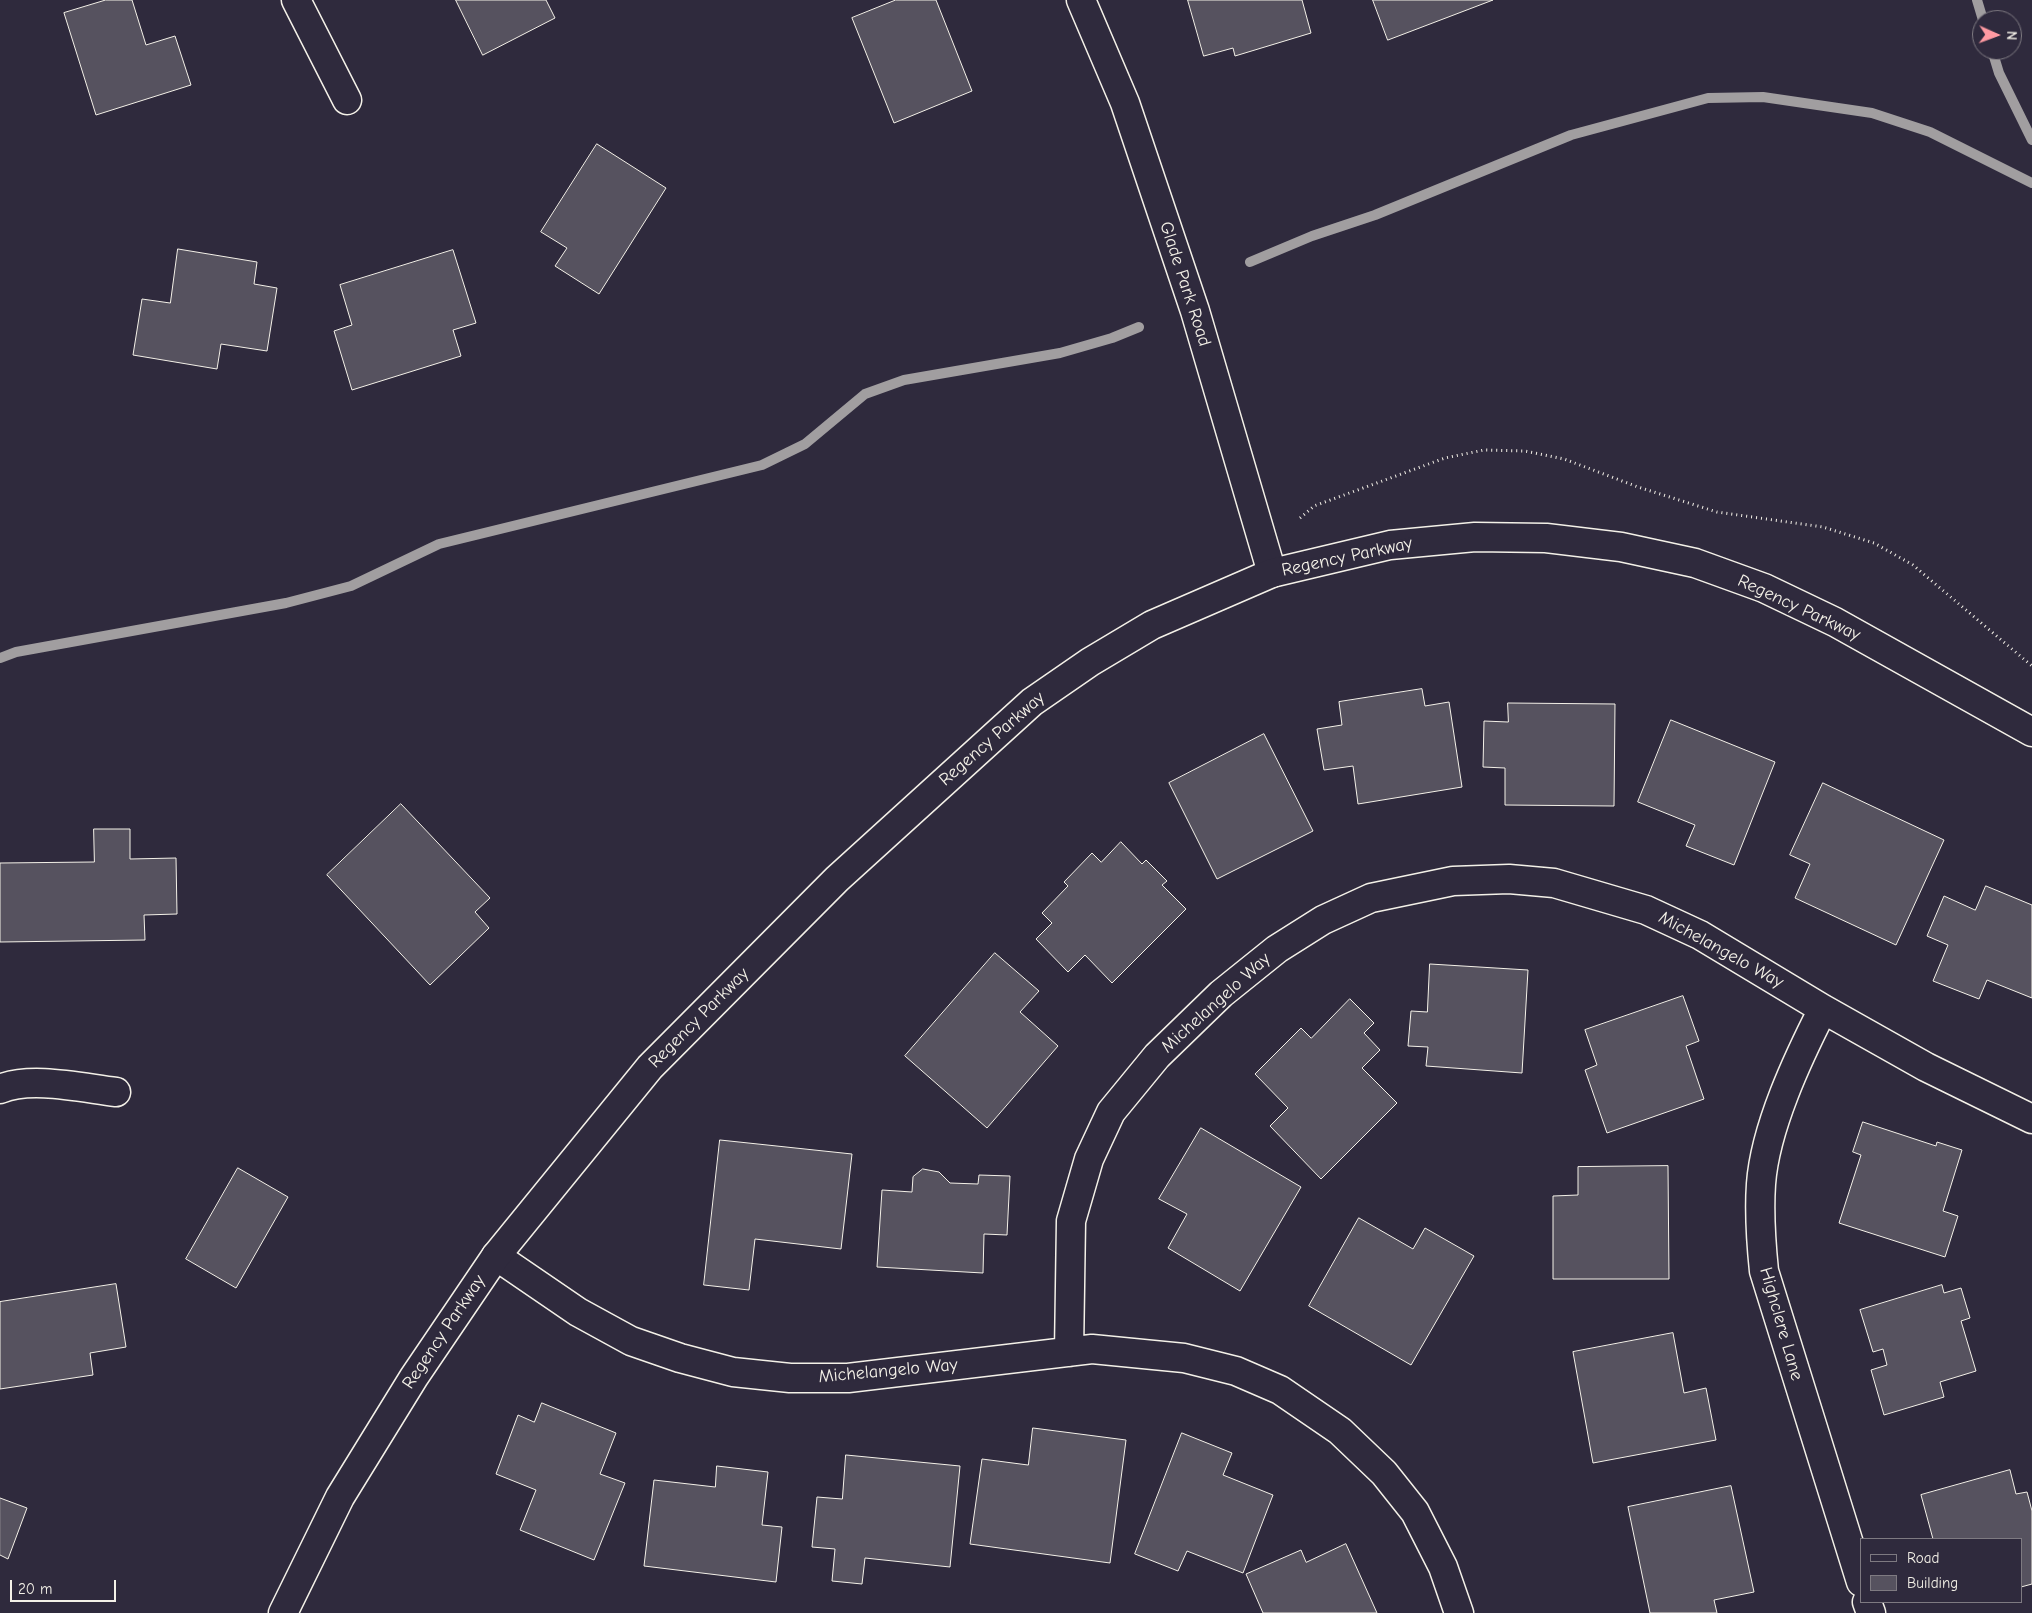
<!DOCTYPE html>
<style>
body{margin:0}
#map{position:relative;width:2032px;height:1613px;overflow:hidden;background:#2f2a3d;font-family:"Comic Neue",sans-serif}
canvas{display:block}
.legend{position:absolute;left:1860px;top:1538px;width:162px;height:65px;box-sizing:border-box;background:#2f2a3d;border:1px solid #7e7a81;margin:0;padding:6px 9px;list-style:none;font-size:15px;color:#f4f1e8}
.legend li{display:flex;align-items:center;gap:10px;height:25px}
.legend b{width:25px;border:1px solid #7e7a81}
.north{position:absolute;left:1972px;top:10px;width:50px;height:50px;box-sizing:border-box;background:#2f2a3d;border:1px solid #7e7a81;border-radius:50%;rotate:92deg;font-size:14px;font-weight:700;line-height:20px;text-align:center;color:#f4f1e8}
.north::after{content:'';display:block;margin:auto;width:18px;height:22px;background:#ff9aa2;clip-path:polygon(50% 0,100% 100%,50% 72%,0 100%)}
.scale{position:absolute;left:10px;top:1580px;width:106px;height:22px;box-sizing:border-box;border:2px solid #f4f1e8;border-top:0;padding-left:6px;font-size:15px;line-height:18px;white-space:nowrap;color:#f4f1e8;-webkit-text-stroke:4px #2f2a3d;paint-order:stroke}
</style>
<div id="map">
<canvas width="2032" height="1613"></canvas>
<ul class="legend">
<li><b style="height:6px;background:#2f2a3d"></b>Road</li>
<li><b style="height:14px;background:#56525f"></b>Building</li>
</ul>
<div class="north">N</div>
<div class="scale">20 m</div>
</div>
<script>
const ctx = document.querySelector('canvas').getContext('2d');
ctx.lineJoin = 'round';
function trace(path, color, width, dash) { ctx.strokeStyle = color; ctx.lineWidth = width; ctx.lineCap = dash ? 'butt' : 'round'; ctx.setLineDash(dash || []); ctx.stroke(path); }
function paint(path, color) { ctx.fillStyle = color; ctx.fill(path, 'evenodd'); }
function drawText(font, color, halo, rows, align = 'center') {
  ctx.font = font + ' "Comic Neue",sans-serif'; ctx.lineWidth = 4.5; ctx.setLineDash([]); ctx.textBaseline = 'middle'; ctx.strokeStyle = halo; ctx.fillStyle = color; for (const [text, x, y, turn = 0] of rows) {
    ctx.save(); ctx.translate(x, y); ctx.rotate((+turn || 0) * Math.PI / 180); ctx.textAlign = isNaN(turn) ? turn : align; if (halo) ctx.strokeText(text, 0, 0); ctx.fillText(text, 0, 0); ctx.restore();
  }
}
trace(new Path2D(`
 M1977,0L1983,20
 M1992,50L1999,73L2032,140
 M1250,262L1312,236L1375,215L1571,135L1708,98L1763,97L1872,113L1930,132L2032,183
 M0,658L16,652L286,603L351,586L439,544L762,465L805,444L865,394L904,380L1060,353L1112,338L1139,327`), '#a19ea0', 10);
const building = new Path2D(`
 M106,0H132L146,45L175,36L191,85L96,115L64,13Z
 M456,0H546L555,18L483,55Z
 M896,0H936L972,91L894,123L852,18Z
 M1188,0H1302L1311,33L1235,56L1233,48L1204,56Z
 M1373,0H1493L1388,40Z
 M597,144L666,188L599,294L555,266L567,248L541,232Z
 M178,249L257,262L254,284L277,288L267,351L221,344L217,369L133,355L142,299L170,303Z
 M453,250L476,323L453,330L461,356L352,390L334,331L352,325L340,285Z
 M1422,689L1425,706L1449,702L1462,787L1358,804L1353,766L1324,770L1317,729L1342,725L1339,702Z
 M1508,703L1615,704L1614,806L1505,805V768L1483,767L1484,721L1508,722Z
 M1671,720L1775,762L1734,865L1686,846L1695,825L1638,802Z
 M1264,734L1313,831L1217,879L1169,783Z
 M1823,783L1944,840L1896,945L1795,898L1810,864L1790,855Z
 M401,804L490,898L475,912L489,928L430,985L327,875Z
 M94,829H130V859L176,858L177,914L144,915L145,940L0,942V863L94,862Z
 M1121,842L1142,864L1146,860L1167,881L1162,885L1186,909L1112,983L1085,955L1068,972L1036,939L1052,923L1042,913L1068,886L1064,882L1092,853L1101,862Z
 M1986,886L2032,905V998L1987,980L1979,999L1933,981L1948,945L1927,936L1944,896L1975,910Z
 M995,953L1039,991L1020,1012L1058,1046L987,1128L905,1056Z
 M1430,964L1528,970L1522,1073L1426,1066L1428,1047L1408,1046L1411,1011L1427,1012Z
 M1683,996L1699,1041L1686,1046L1704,1099L1607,1133L1585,1070L1597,1065L1585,1030Z
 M1350,999L1374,1023L1364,1033L1380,1050L1362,1068L1397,1103L1321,1179L1270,1126L1288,1108L1255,1074L1301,1028L1311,1038Z
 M1863,1122L1936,1146L1937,1142L1962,1150L1943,1211L1958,1216L1945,1257L1839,1223L1861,1155L1853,1152Z
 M1201,1128L1301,1187L1240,1291L1168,1248L1187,1214L1159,1199Z
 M720,1140L852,1154L841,1249L755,1239L749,1290L704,1285Z
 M1668,1166L1669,1279H1553V1196L1578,1195V1167Z
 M238,1168L288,1197L236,1288L186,1259Z
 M923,1169L939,1172L950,1183L978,1184L979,1175L1010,1176L1007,1235L984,1234L983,1273L877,1267L882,1190L912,1192L913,1177Z
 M1359,1218L1413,1249L1425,1228L1474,1256L1411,1365L1309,1306Z
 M116,1284L126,1347L90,1353L93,1375L0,1389V1302Z
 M1942,1285L1944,1293L1961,1288L1970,1318L1961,1321L1976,1371L1940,1382L1944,1397L1884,1415L1871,1370L1887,1365L1883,1349L1873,1352L1860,1310Z
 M1673,1333L1684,1393L1706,1388L1716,1440L1593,1463L1573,1352Z
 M542,1403L616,1433L600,1474L625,1483L594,1560L520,1530L536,1490L496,1474L518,1415L534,1422Z
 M1033,1428L1126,1440L1110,1563L970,1544L982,1459L1028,1465Z
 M1182,1433L1232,1453L1223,1475L1273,1495L1243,1573L1187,1551L1178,1571L1135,1554Z
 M846,1455L960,1466L950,1567L865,1558L862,1584L832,1581L835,1549L812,1547L817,1497L842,1499Z
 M717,1466L768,1472L762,1525L782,1527L776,1582L644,1566L654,1480L715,1487Z
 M2010,1470L2016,1494L2027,1492L2032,1511V1584L2021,1587V1539H1933L1921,1495Z
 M1731,1486L1754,1592L1714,1600L1717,1613H1650L1628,1507Z
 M0,1498L27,1508L8,1559L0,1555Z
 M1346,1544L1377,1613H1263L1246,1574L1301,1550L1306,1562Z`);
paint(building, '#56525f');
trace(building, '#f4f1e8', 1);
const street = new Path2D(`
 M296,0L347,100
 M1081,0L1125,103L1195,311L1272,573
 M1823,1009C1798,1058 1765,1128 1761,1184C1759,1213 1761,1242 1764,1271L1861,1582
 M0,1089C31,1076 82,1088 116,1092
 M496,1256L578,1312L631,1341L680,1358L733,1372L790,1378H848L1092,1349L1184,1358L1236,1371L1280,1390L1340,1431L1384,1473L1415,1512L1443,1567L1459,1613
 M1069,1352L1071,1221L1089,1159L1111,1112L1157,1056L1221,994L1277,949L1323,920L1371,898L1453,881L1509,879L1554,883L1646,910L1700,935L1823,1009L1926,1067L2032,1119
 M1867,1602L1871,1613`);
const secondary = new Path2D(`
 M283,1613L340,1497L414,1377L496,1256L650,1067L837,879L1032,702L1090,662L1152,625L1272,573L1390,545L1475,537L1546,538L1621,547L1695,563L1764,588L1835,622L2032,732`);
trace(street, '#f4f1e8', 31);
trace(secondary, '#f4f1e8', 31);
trace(new Path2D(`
 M1300,518L1314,506L1445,458L1484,450L1525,451L1564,459L1638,487L1717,512L1823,527L1874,543L1913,565L2032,666`), '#f4f1e8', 3, [1, 4]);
trace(street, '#2f2a3d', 28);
trace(secondary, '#2f2a3d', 28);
drawText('18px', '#f4f1e8', '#2f2a3d', [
 ["Glade Park Road",1185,284,72],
 ["Regency Parkway",1347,557,-12],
 ["Regency Parkway",1799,608,25],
 ["Regency Parkway",992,739,-41],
 ["Michelangelo Way",1721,950,29],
 ["Michelangelo Way",1216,1003,-42],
 ["Regency Parkway",699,1018,-45],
 ["Highclere Lane",1781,1324,74],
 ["Regency Parkway",444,1332,-56],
 ["Michelangelo Way",888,1371,-5]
]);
</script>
